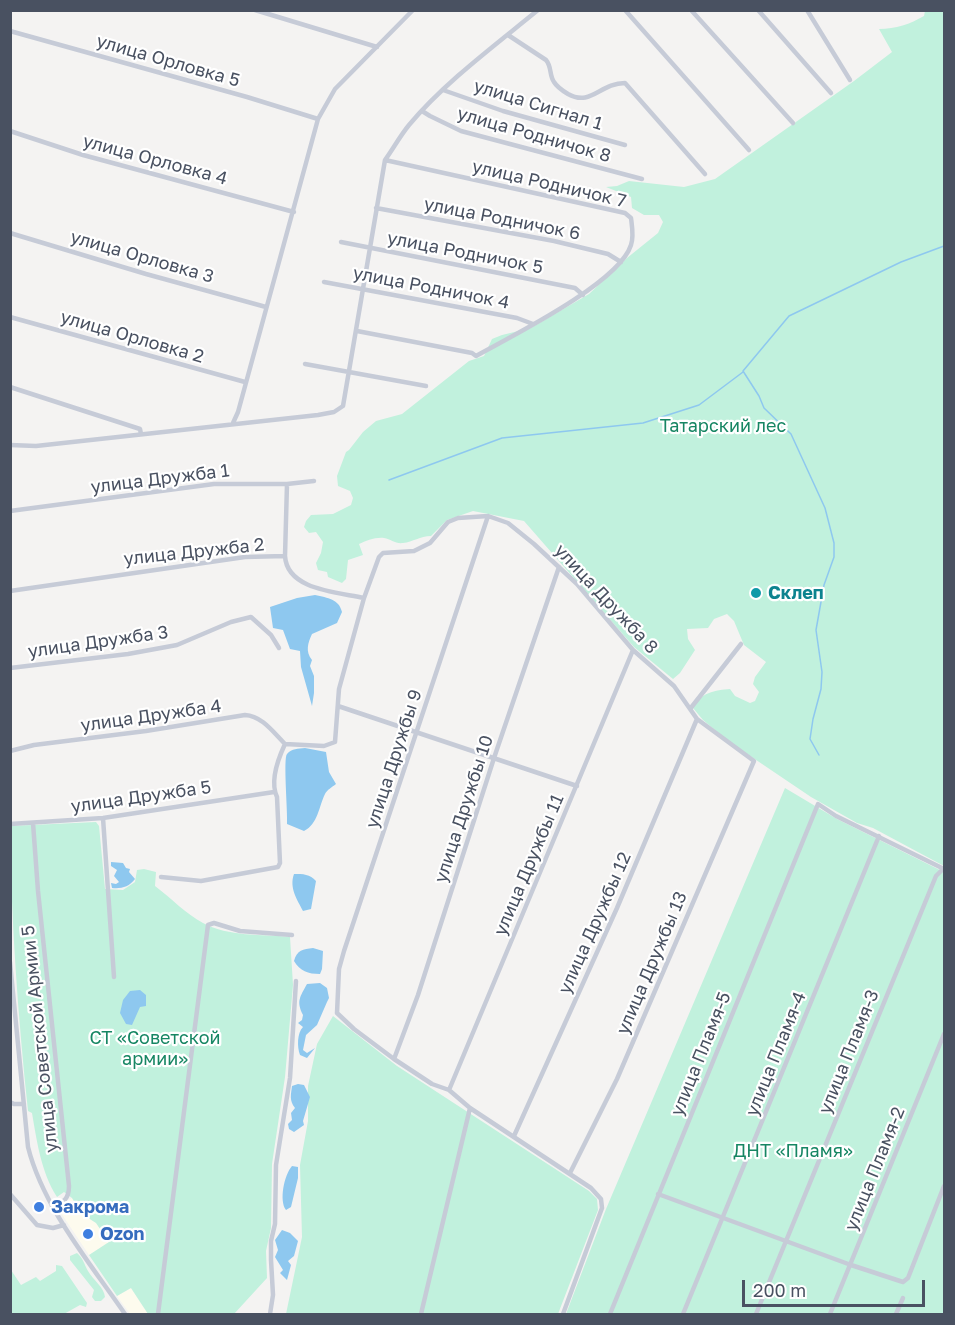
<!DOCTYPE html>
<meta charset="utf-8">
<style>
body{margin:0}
#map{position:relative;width:955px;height:1325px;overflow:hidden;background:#f4f3f2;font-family:"Golos Text",sans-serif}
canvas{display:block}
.frame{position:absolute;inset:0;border:12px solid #495161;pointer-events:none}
.scale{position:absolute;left:742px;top:1280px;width:183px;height:27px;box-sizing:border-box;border:3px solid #495161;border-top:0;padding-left:8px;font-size:18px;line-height:21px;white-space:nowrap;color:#495161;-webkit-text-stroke:4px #fff;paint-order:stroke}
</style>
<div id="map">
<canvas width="955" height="1325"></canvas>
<div class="frame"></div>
<div class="scale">200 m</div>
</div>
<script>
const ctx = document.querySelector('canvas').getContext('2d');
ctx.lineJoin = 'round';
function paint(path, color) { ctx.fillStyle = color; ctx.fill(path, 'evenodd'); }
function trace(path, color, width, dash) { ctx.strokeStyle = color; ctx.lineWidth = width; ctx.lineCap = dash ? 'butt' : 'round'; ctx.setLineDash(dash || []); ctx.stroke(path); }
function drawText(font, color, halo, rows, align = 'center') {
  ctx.font = font + ' "Golos Text",sans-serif'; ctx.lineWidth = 4.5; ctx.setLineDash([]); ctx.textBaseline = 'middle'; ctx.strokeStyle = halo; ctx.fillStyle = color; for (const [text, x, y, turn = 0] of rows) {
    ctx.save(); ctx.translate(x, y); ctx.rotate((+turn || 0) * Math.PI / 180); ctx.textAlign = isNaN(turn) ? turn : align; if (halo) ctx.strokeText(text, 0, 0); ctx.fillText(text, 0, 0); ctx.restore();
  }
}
paint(new Path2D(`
 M72,1198L82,1214L96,1223L109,1242L89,1255L57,1207Z
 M131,1288L148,1314H130L117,1296Z`), '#fdfbee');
paint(new Path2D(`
 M925,11H944V866L873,828L857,823L811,797L728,741L703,720L693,708C699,693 716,690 730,689L735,696L750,703L755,701L759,692L753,684L755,677L766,662L744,645L734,621L727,614L714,619L708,628L687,629L688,639L695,650L680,673L673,679L634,647L524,521L473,511L447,520L431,536C420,536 413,542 403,543C395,544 391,539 384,538C375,537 366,541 359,544L363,555L348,560L346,579L342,583L328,577L327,572L318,570L316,563L321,553L323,542L316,532L309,533L304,527L306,521L311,515L333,514L351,505L353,498L350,491L338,486L337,476L346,452L349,450L363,432L376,421L402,414L469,361L484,356L492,339L502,335L531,328L589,294L627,258L658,233L663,222L659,215H644L632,208L631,197L606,187L617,186L629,181L684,187L715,179L854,81L892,52L879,29C896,29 910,24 924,16Z
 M785,788L837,819L944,872V1314H566L606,1209Z
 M96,822L99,826L105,889L123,890L135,882L137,870L144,869L156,872L155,886C171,898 186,914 203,923C229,937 261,934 290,937L293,985L285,1077L272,1164L271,1228L266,1251L267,1278L234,1314H148L131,1288L117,1296L89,1255L109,1242L96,1223L82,1214L72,1198L64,1192L57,1197C41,1172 37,1142 32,1113L28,1111C18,1016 11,921 10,826Z
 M333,1016L397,1066L589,1191L597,1199L598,1210L558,1314H286L302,1237L300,1165L308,1121V1086L317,1044Z
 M77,1253C83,1258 84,1264 88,1271C93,1280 104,1287 105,1297L101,1301H95L92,1297L94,1290L70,1260V1256Z
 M56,1265L62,1266L87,1303L86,1307L80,1305L64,1314H11V1270L21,1285L36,1277L40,1281L56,1271Z`), '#c1f1dd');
paint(new Path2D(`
 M315,595C328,598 339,599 342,612L337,623L312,634C308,643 305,651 312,660L310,666L314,676V693L312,706L301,667L300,651L290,649L283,630L273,628L270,607L297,598Z
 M305,748L326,752L329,772L336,784C332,787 327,790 325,794C319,806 318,824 304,831L287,824C288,813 283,758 287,754C292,748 298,749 305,748Z
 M111,862L123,863L126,868L130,869L129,872L135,879C129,887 121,889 112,888L111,883L116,884L119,882L114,876L117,870L111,866Z
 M294,874C303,874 310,874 316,881L311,909L303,911C297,899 289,888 294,874Z
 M313,948L323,951L322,969L320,974C308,974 300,971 294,961C297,950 303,949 313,948Z
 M320,983L327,988L329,998L327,1002L317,1025L306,1035L303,1050L307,1053L315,1048L307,1058L300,1055C297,1047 297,1033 303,1027L298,1023L302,1020L303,1015C296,1001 300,997 307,984Z
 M140,990L146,995V1006L140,1007L132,1025L126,1024L120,1013L123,1000L130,991Z
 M298,1084L304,1085L310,1097L303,1121L304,1125L294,1132L289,1129L288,1124L292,1120L291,1113L295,1108C289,1100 291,1095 292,1086Z
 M292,1166L298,1167V1178L291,1207L286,1210C279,1201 284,1175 292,1166Z
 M282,1230L290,1233L298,1241L294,1256L288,1261L291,1265L287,1280L280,1273L283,1270L275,1257L278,1250L275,1240Z`), '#8ec8ef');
trace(new Path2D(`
 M389,480L502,438L643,423L699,405L743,372
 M819,755L810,739L813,719L821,689L822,672L816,630L824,585L834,557V543L825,508L791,434L764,408L759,396L743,371L789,316L901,262L944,246`), '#8ec8ef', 1.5);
trace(new Path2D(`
 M255,10L377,47
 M625,10L749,150
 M691,10L793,123
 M758,10L831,93
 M807,10L850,80
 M10,31L247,97L318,119
 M508,35L546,60C552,67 549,75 554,82C557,87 563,91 568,94C591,107 600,83 625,83L705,174
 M443,90L503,111L625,145
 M422,111L430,116L461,131L642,179
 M10,131L83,155L294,212
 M376,208L554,241L608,254L621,262
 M10,233L146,274L266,307
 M341,242L575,288L583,295
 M324,282L517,318L533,324
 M10,317L245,382
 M357,331L472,353L476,356C512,336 619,283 631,245C634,237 632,226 631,218L625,213L385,160
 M305,364L426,386
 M10,387L140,429L141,434
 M233,423L238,412L318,119L335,89L413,10
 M10,445L36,446L318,415L334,412L343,406L385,160C393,149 400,136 409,125C444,83 494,46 538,10
 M10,511L214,484H287L314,481
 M488,516L344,951L339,969L337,1013L354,1029L394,1059L432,1084L449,1090L470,1108L591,1188L601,1199L602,1208L563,1314
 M285,556L287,484
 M10,591L245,557L285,556C287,590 337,592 364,598
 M10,668L128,654L177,645L231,622L251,617L271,635L279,648
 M338,706L577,786
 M690,709L741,644
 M285,744L324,746L335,742L339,689L364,598L379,557L383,553L414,551L430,543L448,522L458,518L488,516L508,523L534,544L577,584L633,650L674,686L697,719L754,761L617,1079L570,1173
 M10,751L34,745L146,731L245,715C262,716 273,732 285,744
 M103,818L114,977
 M33,823L38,891L69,1186C69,1200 63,1202 52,1207
 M10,824L103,818L274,792
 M161,877L201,881L278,867L280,863L277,797C270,782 278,759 285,744
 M10,962L28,1147C43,1207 90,1263 125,1314
 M394,1059L418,995L494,758L559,567
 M449,1090L633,650
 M10,1102L14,1104H24
 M514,1136L617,908L697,719
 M10,1194L37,1225L53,1228L64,1225
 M658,1194L851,1265L903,1282L908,1278L944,1186
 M158,1314L208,925L214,923L240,931L292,935
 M270,1314L273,1295L271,1260V1241L275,1224L276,1165L290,1078L296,981
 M421,1314L470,1108
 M610,1314L818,804L836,816L944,869
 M683,1314L879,836
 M756,1314L936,876L944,868
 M830,1314L944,1034
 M896,1314L903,1298`), '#c6cbd7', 4.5);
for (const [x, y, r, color] of [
 [756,593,6,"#0f9aa8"],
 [39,1207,6,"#3f7fe0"],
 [88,1234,6,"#3f7fe0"]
]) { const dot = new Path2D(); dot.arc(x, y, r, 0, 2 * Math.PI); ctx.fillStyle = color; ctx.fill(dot); trace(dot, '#fff', 2); }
drawText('18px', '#495161', '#fff', [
 ["улица Орловка 5",168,61,16],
 ["улица Сигнал 1",538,105,17],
 ["улица Родничок 8",534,135,16],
 ["улица Орловка 4",155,160,15],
 ["улица Родничок 7",549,184,13],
 ["улица Родничок 6",502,219,11],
 ["улица Родничок 5",465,253,11],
 ["улица Орловка 3",142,257,16],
 ["улица Родничок 4",431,288,11],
 ["улица Орловка 2",132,337,16],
 ["улица Дружба 1",160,479,-7],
 ["улица Дружба 2",194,552,-6],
 ["улица Дружба 8",606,599,47],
 ["улица Дружба 3",98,642,-8],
 ["улица Дружба 4",151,716,-8],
 ["улица Дружбы 9",394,759,-72],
 ["улица Дружба 5",141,797,-8],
 ["улица Дружбы 10",464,809,-72],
 ["улица Дружбы 11",529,865,-67],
 ["улица Дружбы 12",595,923,-66],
 ["улица Дружбы 13",652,963,-67],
 ["улица Советской Армии 5",40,1039,-96],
 ["улица Пламя-3",849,1052,-68],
 ["улица Пламя-5",701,1054,-68],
 ["улица Пламя-4",776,1054,-68],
 ["улица Пламя-2",875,1169,-68]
]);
drawText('18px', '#168663', '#fff', [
 ["Татарский лес",723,426],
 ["СТ «Советской",155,1038],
 ["армии»",155,1059],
 ["ДНТ «Пламя»",793,1151]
]);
drawText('bold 18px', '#0d838f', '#fff', [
 ["Склеп",768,593]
], 'left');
drawText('bold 18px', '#366cbe', '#fff', [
 ["Закрома",51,1207],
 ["Ozon",100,1234]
], 'left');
</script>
